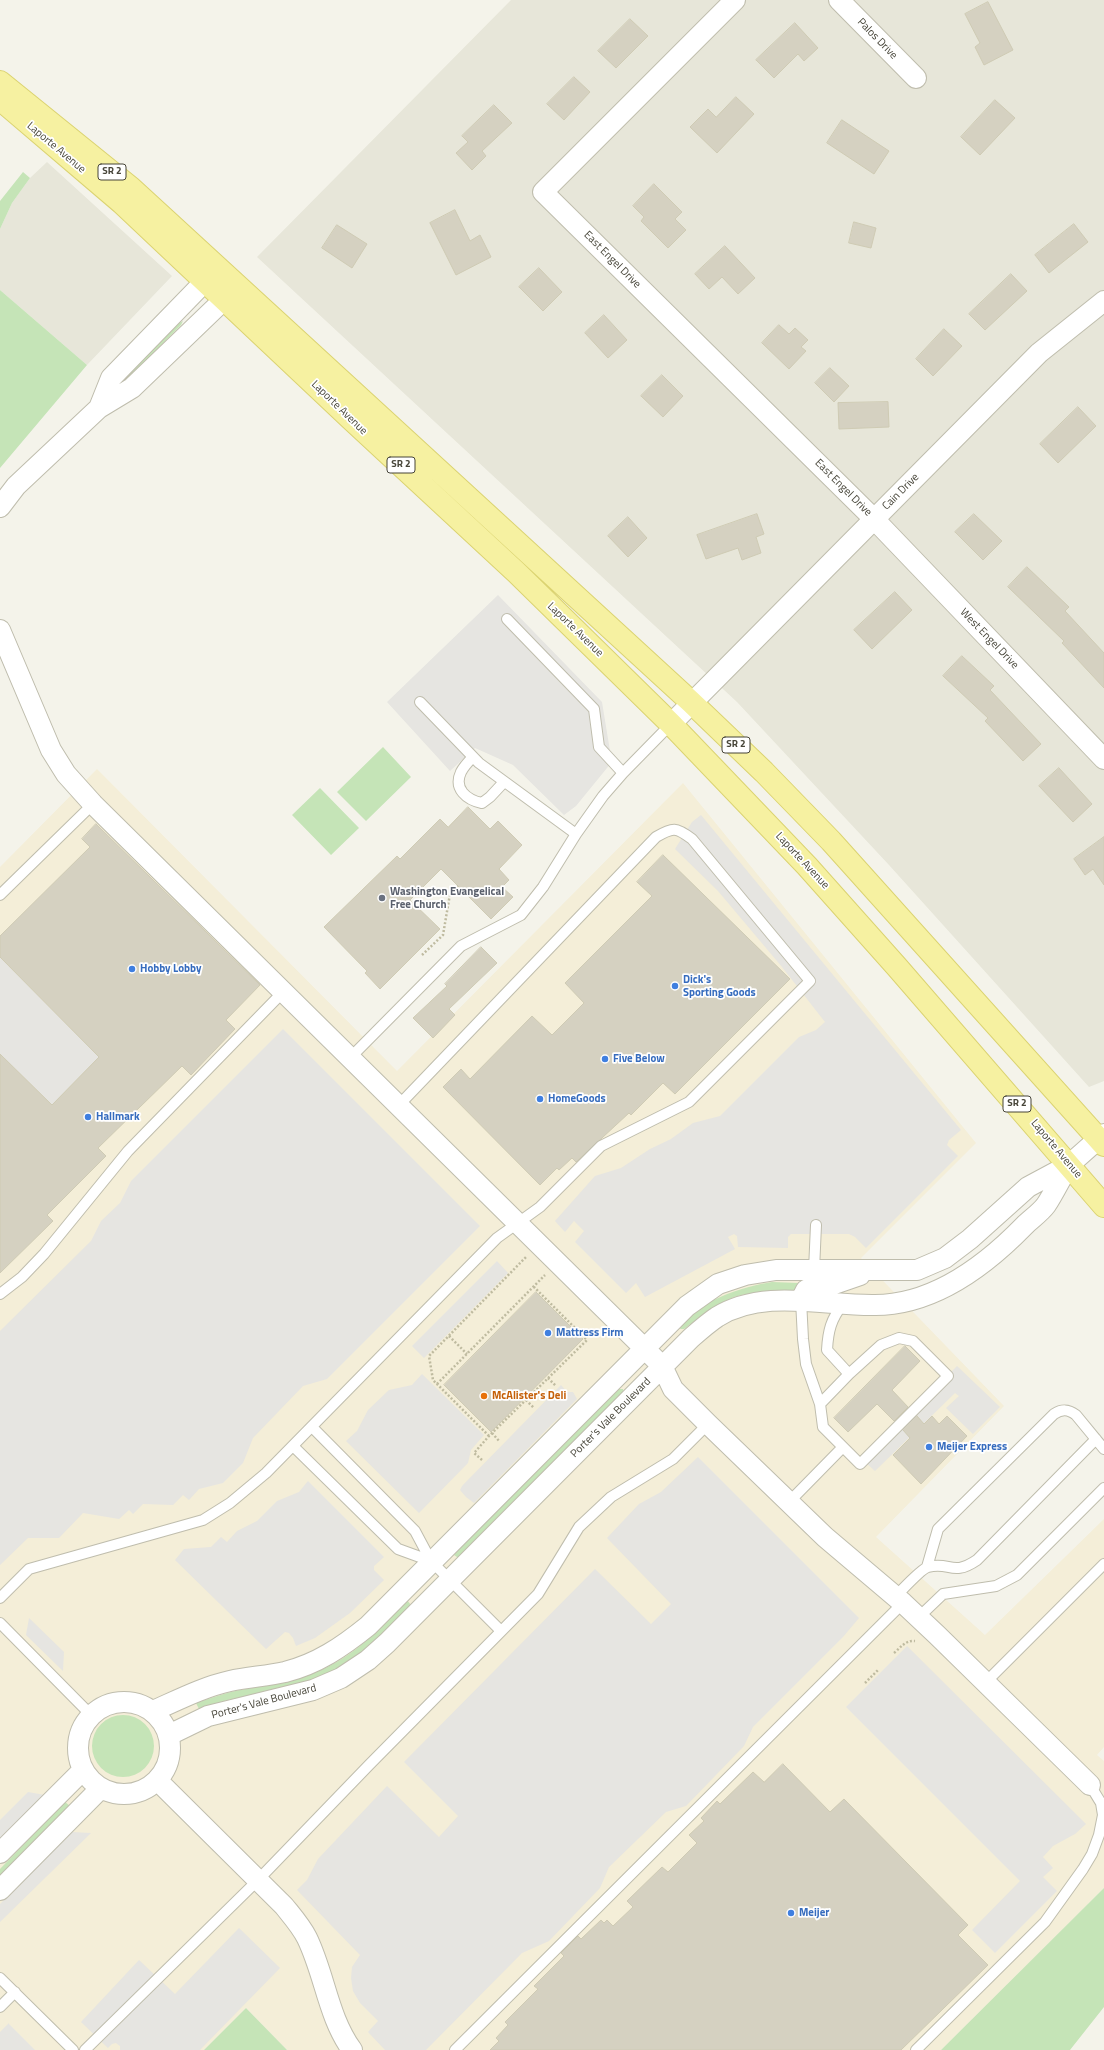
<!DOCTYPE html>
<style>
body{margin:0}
canvas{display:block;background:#f4f3ea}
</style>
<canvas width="1104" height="2050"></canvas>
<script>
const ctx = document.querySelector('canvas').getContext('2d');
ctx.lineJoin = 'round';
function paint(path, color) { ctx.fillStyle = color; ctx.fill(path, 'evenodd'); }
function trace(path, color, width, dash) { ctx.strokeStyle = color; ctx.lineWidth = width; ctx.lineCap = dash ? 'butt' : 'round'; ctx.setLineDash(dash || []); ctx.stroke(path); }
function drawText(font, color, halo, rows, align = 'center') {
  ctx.font = font + ' "Titillium Web",sans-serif'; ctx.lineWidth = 3.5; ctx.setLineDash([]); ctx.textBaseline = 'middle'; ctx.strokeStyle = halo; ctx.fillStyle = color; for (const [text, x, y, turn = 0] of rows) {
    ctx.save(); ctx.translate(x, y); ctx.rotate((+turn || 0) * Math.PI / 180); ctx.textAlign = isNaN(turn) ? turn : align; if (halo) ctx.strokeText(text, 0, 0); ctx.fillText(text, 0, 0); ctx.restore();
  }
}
paint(new Path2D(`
 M511,0H1104V1081L1089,1087L889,865L737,702L257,257Z
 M47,162L172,276L87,365L0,290V229L12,203L30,178Z`), '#e7e6d9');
paint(new Path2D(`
 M97,769L397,1071L683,783L976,1143L861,1258L1004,1406L876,1537L985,1635L1104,1519V1747L1097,1755L1104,1761V1888L941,2050H287L246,2008L204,2050H0V867Z`), '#f4eed8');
paint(new Path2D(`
 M23,172L30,178L12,203L0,229V201Z
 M0,290L87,365L0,468Z
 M183,321L181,325L120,387L118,385L179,323Z
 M383,747L411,777L366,821L337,792Z
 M320,788L359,828L331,855L292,815Z
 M772,1282L798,1283L800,1285L794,1292C775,1293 753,1291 734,1297C715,1304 700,1317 684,1329H680C692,1302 745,1286 772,1282Z
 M619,1389H623V1393L460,1558L457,1557L454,1555L456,1552Z
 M407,1600L411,1605C380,1637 347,1672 302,1685C278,1692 252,1694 228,1700C218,1702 209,1707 199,1709L196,1703C211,1698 225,1693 240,1690C258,1686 277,1685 294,1680C342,1667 375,1636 407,1600Z
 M92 1746a31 31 0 1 1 62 0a31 31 0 1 1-62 0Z
 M65,1802L70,1806L0,1876V1869Z
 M1104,1888V2007L1070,2050H941Z
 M246,2008L287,2050H204Z`), '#c5e4b7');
paint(new Path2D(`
 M498,595L602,702L610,751L616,757L576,806L564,815L513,765L475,748L450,771L387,702Z
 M701,815L961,1130L949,1140L947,1145L958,1156L866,1248L855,1237L849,1234H791L788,1237V1248L738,1247L737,1236L734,1234L728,1237L735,1249L645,1297L636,1283L626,1293L575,1242L584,1231L574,1221L565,1232L555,1221L595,1176L621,1168L650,1149L671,1139L693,1123L720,1116L799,1037L816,1030L825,1022L782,967L718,891L675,849L692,822Z
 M0,957L99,1057L52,1105L0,1054Z
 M283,1029L480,1226L327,1379L303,1386L253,1438L243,1463L223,1483L199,1489L189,1500L183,1495L173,1505L143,1504L133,1514L129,1510L119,1519L83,1513L59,1538H28L0,1565V1331L91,1241L101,1221L120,1203L131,1181Z
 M497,1261L508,1273L424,1358L412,1346Z
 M957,1366L1000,1407L973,1434L946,1408L959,1396L955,1393L875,1471L864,1461Z
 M422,1374L484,1435L471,1450L468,1463L419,1513L346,1441L357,1431L368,1410L389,1390L412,1385Z
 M561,1385L567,1392H573L577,1399L474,1503L466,1497L460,1490L462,1486Z
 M698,1457L859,1618L843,1637L753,1727L744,1746L686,1806L666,1812L609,1867L600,1888L549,1941L522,1953L426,2050H385L368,2032L378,2021L360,2003L353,1991L351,1978L352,1967L360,1955L297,1890L307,1880L318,1859L387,1786L439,1837L458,1816L404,1762L595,1569L651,1624L671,1604L607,1538L639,1504L661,1492Z
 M308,1481L384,1557L374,1566V1570L384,1580L350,1613L315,1638L296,1646L293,1638L289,1633L285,1632L266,1649L175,1560L184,1549L211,1547L221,1537L227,1542L237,1531L257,1521L277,1501L299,1492Z
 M29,1618L64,1652L63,1671L26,1635Z
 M907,1646L1086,1824L1075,1834L1053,1846L1043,1857L1053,1868L1043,1877L1057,1891L995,1953L972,1930L1020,1881L846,1707Z
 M28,1792L45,1795L0,1840V1820Z
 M72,1832L91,1833L0,1922V1904Z
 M239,1928L280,1968L200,2050H120V2046L116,2043L112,2044L108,2048L81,2022L139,1960L175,1994Z
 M9,2023V2024L35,2050H0V2032Z`), '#e6e5e1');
const building = new Path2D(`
 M988,2L1013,50L984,65L975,47L980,43L965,14Z
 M630,19L648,36L616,68L598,51Z
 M795,23L818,48L804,61L798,54L774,78L756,60Z
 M574,77L590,92L564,120L547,104Z
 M736,97L754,114L717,153L690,127L708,109L716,117Z
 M995,100L1015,118L980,155L961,137Z
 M494,105L512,123L482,151L486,156L472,170L456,153L468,142L462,136Z
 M842,120L889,151L874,174L827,143Z
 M654,184L682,212L675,219L686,230L668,248L641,221L644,217L633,206Z
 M455,210L470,241L480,235L491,257L456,275L430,223Z
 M854,222L876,228L871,248L849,243Z
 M1074,224L1088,242L1049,273L1035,255Z
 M337,225L367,244L352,268L322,248Z
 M725,246L755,278L738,294L722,277L709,289L695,274Z
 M539,268L562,292L543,311L519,287Z
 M1011,274L1027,291L985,330L969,314Z
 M604,315L627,340L608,358L585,333Z
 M779,325L789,334L795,328L808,340L801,347L806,351L789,369L762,343Z
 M944,329L962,346L933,376L916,359Z
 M830,368L849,386L834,402L815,383Z
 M662,375L683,396L663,417L641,396Z
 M888,402L889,427L839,429L838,403Z
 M1078,407L1096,426L1058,463L1040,444Z
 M757,514L764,534L756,537L761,553L742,560L738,548L706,559L697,535Z
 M974,514L1002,541L983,560L955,532Z
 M628,517L647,538L628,557L608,536Z
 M1027,567L1069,607L1065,611L1104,653V688L1062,643L1064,641L1008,587Z
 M895,592L912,610L872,649L854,630Z
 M962,656L994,686L990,690L1041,744L1023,761L985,721L988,718L943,676Z
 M1059,768L1092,804L1073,822L1039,786Z
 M468,807L490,829L498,821L522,845L499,869L509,880L502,887L513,897L491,919L441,869L410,900L440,929L380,989L365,973L367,971L324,927L397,856L400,859L440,819L448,827Z
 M96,824L260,985L226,1020L235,1029L191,1075L182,1066L98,1148L106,1156L47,1215L53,1221L0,1273V1054L52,1105L99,1057L0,957V936L90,847L82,839Z
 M1104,837V885L1093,869L1085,875L1074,859Z
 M663,855L790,979L675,1094L663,1083L631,1115L629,1113L576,1162L572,1158L559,1170L557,1168L540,1185L443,1087L461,1069L470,1079L532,1016L552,1035L584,1003L565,983L652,896L637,882Z
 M481,947L497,963L449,1009L455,1015L433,1038L413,1018L447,986L445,984Z
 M536,1292L583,1339L491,1432L444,1385Z
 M905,1346L920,1361L892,1390L908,1407L894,1421L877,1404L848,1432L834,1418Z
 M917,1416L924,1424L932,1416L939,1424L947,1416L967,1436L921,1484L893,1455L910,1438L903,1430Z
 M783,1764L830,1812L844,1799L968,1925L958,1935L988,1965L901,2050H490L499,2041L496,2038L508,2025L505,2022L538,1989L534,1986L564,1956L561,1953L578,1936L581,1939L601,1920L604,1923L607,1920L613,1926L633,1907L627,1901L662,1867L668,1872L697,1843L689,1835L704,1821L701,1818L717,1801L720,1804L753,1772L764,1782Z`);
paint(building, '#d5d1c1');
trace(building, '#cfcbb4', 1);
const lane = new Path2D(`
 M507,619L594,709L599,747L623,773
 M420,702L479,763L576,834
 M473,757C469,761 464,766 461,772C453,789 467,800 482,803L490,797L504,782
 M0,895L93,804
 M351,1057L461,946L521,915L543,887L576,834L603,796L623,773L671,724
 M814,1270L816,1225
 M0,1294L22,1277L44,1254L128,1151L284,991
 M801,1300L803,1339L806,1364L820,1404
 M843,1304C831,1319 828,1331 827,1350L849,1374
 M899,1338L913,1341L948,1376L860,1464L823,1427L820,1404L849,1374L881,1345Z
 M293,1446L398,1549L431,1561L415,1531L312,1427
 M789,1502L842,1448
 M431,1561L501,1631
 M927,1567L938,1529L1054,1414C1062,1409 1068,1409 1076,1415L1104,1449
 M896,1596C902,1590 921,1569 928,1567C950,1561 952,1577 977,1560L1096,1439
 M0,1598L29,1569L203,1520L230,1503L266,1473L497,1238L540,1207L601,1146L689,1102L810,981L692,839C676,827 673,827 656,837L399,1105
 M919,1617L943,1594L996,1586L1017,1575L1104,1488
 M0,1623L91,1715
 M986,1682L1104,1564
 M0,1978L73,2050
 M0,2007L15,1992
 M85,2050L258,1880L369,1765L538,1594L579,1527L611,1497L673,1459L708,1424
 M455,2050L903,1603
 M916,2050L1045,1922L1083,1869L1092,1854L1099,1835L1103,1815L1101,1803L1090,1785`);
const street = new Path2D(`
 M735,0L543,192L874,519L1104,759
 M839,0L916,78
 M99,408L111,378L217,269
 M0,507L16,486L99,408L132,388L235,289
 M0,630L51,750L66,774L93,804L644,1348L662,1366L673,1389L708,1424L825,1537L903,1603L937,1635L1090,1785
 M671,724L1039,353L1104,301
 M801,1300L806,1290L815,1286L831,1285L860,1275
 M78 1748a46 46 0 1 1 92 0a46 46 0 1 1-92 0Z
 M153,1711C178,1700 203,1687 230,1681C248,1677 267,1676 285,1672C317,1664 342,1647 368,1626L687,1306L718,1284L745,1275L776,1270H917L945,1258L970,1239L1028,1187L1069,1165L1104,1134
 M169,1735L208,1716L313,1690L341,1678L368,1660L387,1643L691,1338C699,1331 708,1323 717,1317C763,1288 825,1306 875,1305C934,1305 985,1266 1024,1226C1031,1219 1040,1213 1046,1205C1054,1193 1061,1178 1069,1165
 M158,1781L284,1906C292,1916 301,1926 307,1938C325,1975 328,2017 352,2050
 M0,1853L83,1770
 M0,1890L101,1788`);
const primary = new Path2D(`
 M0,82L131,188L691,702L764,772L831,841L1104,1145
 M0,99L122,203L351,419L516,572L671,724L807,866L897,967L1104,1206`);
trace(lane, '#bfbdad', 12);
trace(street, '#bfbdad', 22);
trace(primary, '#dbd371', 24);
trace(new Path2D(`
 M422,955L443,935L450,894L458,886
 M449,1336L467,1354
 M548,1378L556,1386
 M437,1384L545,1275
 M526,1400L534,1408
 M492,1433L500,1442
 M489,1436L433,1380L429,1356L526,1257
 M482,1460L474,1453L489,1436L587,1340L534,1287
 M894,1653C901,1647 906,1640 915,1641
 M865,1683L879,1669`), '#bfbba0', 2.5, [2, 2]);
trace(lane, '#fff', 10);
trace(street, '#fff', 20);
trace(primary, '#f6f1a1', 22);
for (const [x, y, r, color] of [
 [382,898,4,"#6b7280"],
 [132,969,4,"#3f7fe0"],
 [675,986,4,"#3f7fe0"],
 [605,1059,4,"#3f7fe0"],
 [540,1099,4,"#3f7fe0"],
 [88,1117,4,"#3f7fe0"],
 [548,1333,4,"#3f7fe0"],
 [484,1396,4,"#e8710a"],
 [929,1447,4,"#3f7fe0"],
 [791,1913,4,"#3f7fe0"]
]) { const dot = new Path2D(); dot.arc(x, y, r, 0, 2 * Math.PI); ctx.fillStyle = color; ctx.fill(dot); trace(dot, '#fff', 1.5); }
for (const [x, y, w] of [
 [112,172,28],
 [401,465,28],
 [736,745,28],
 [1017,1104,28]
]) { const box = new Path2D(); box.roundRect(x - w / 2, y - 8, w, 16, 3); ctx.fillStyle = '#fff'; ctx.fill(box); trace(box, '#474539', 1); }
drawText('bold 10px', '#474539', null, [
 ["SR 2",112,172],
 ["SR 2",401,465],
 ["SR 2",736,745],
 ["SR 2",1017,1104]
]);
drawText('11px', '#474539', '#fff', [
 ["Palos Drive",877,39,46],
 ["Laporte Avenue",56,148,40],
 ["East Engel Drive",612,260,45],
 ["Laporte Avenue",339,408,44],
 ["East Engel Drive",843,488,45],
 ["Cain Drive",901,492,-45],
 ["Laporte Avenue",575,630,44],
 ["West Engel Drive",989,639,46],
 ["Laporte Avenue",802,861,47],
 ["Laporte Avenue",1056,1149,50],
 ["Porter's Vale Boulevard",611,1418,-45],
 ["Porter's Vale Boulevard",264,1702,-15]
]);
drawText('bold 11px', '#5b616d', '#fff', [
 ["Washington Evangelical",390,892],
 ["Free Church",390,905]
], 'left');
drawText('bold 11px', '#366cbe', '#fff', [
 ["Hobby Lobby",140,969],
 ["Dick's",683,980],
 ["Sporting Goods",683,993],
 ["Five Below",613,1059],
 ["HomeGoods",548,1099],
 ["Hallmark",96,1117],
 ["Mattress Firm",556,1333],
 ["Meijer Express",937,1447],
 ["Meijer",799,1913]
], 'left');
drawText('bold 11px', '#c56008', '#fff', [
 ["McAlister's Deli",492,1396]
], 'left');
</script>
